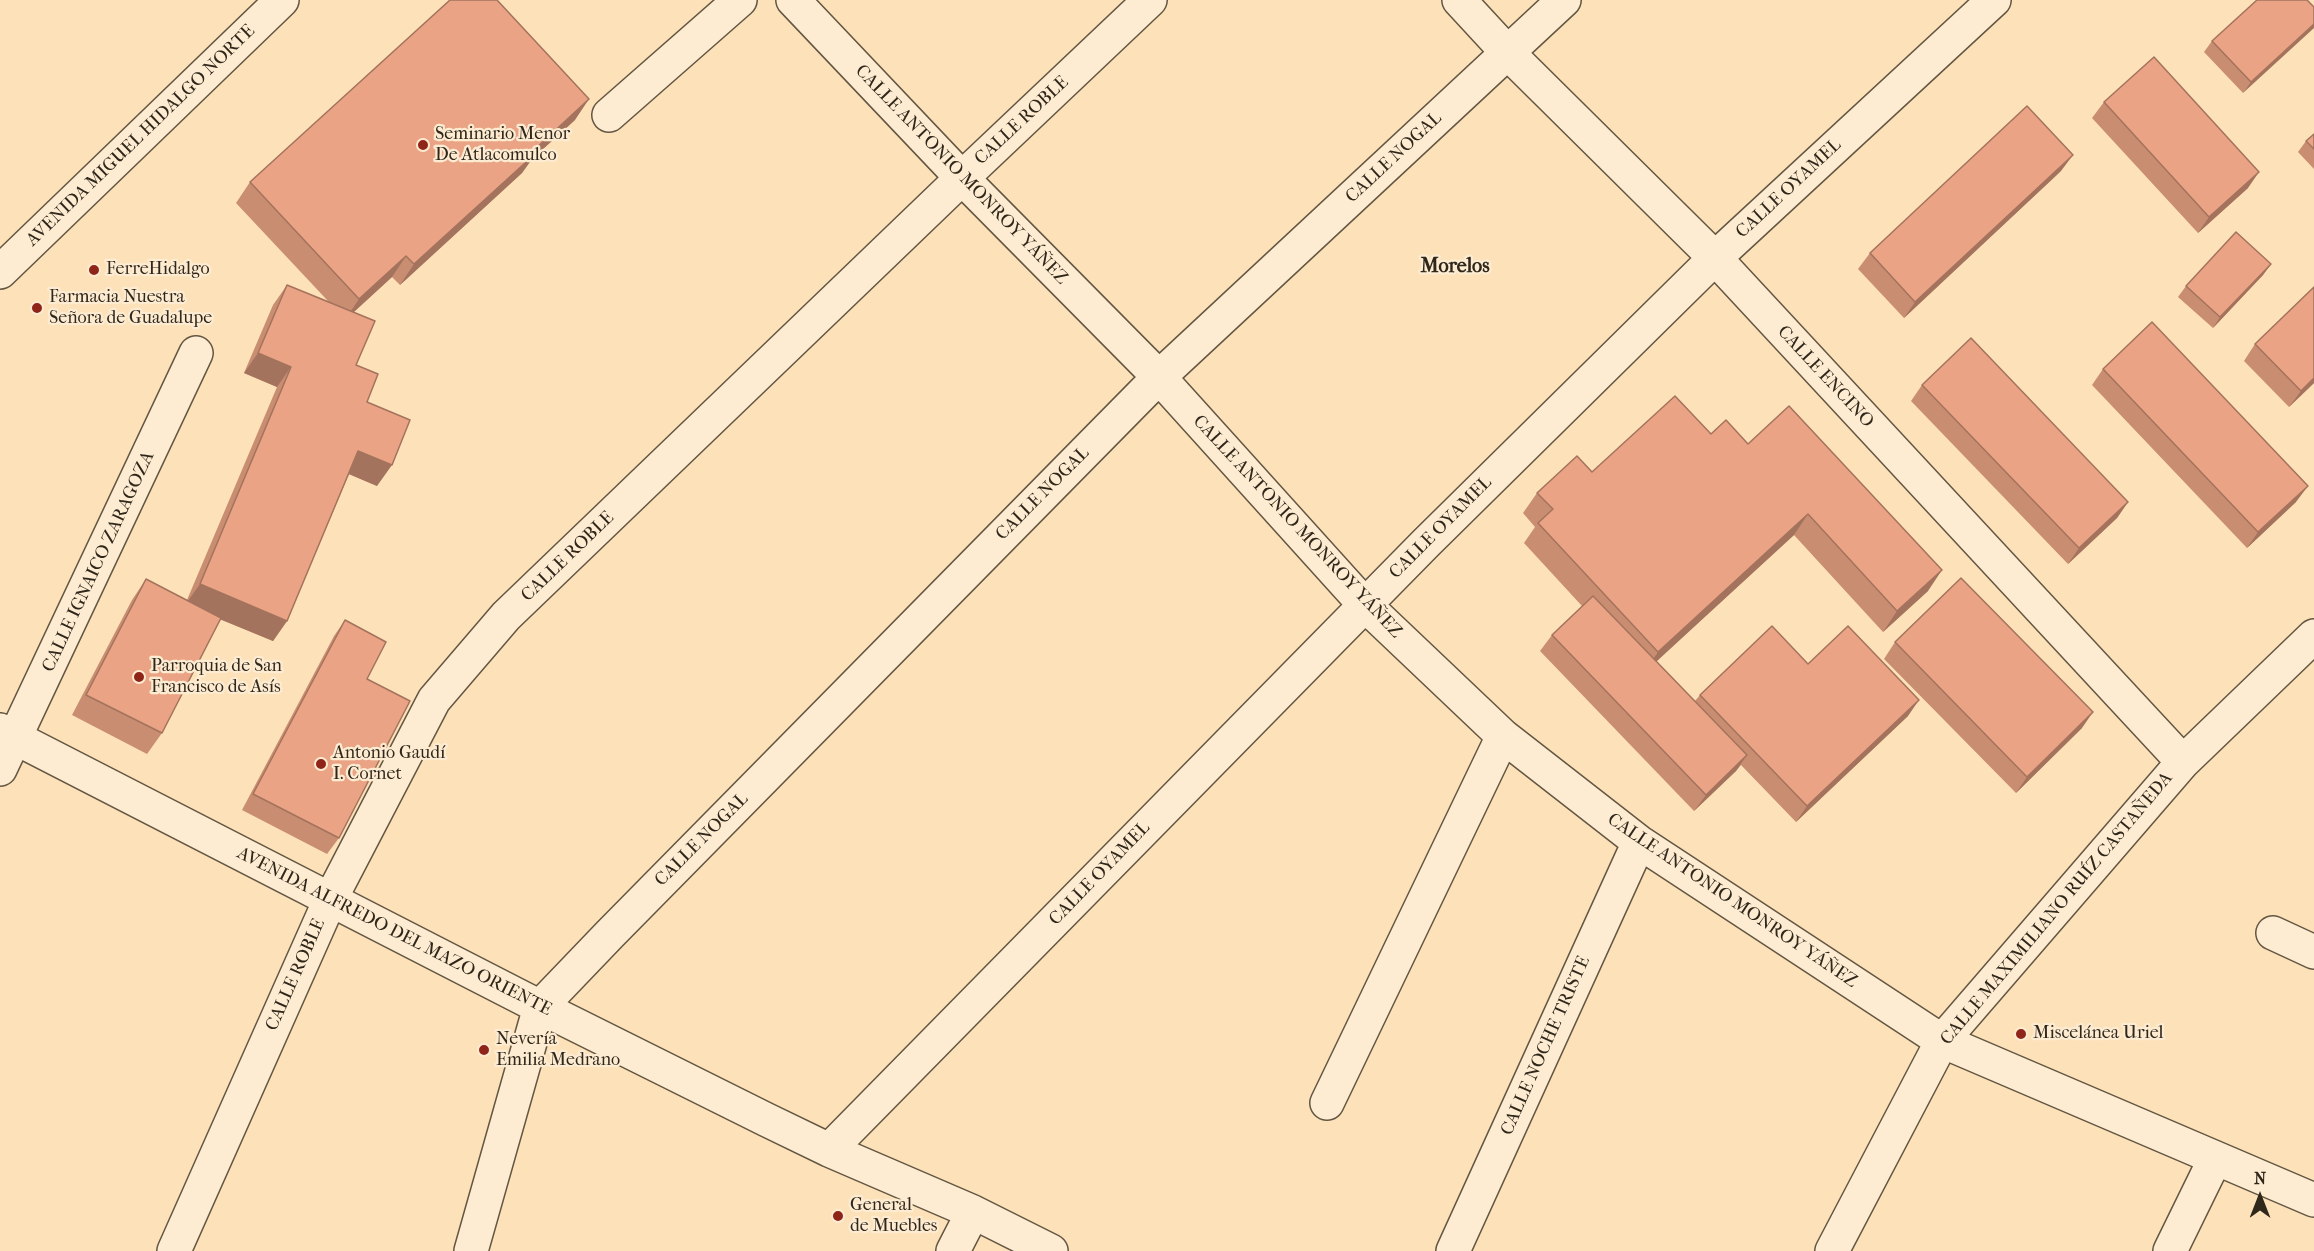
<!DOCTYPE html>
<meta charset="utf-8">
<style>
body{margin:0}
#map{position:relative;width:2314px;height:1251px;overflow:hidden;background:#fce1b9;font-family:"IM FELL French Canon",serif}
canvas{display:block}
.north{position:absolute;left:2230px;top:1167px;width:60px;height:60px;-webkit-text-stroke:4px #fdecd2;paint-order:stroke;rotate:0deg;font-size:16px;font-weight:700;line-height:24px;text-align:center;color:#30271b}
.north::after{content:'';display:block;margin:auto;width:21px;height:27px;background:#30271b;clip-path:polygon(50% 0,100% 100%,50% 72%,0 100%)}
</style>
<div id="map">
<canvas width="2314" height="1251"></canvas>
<div class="north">N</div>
</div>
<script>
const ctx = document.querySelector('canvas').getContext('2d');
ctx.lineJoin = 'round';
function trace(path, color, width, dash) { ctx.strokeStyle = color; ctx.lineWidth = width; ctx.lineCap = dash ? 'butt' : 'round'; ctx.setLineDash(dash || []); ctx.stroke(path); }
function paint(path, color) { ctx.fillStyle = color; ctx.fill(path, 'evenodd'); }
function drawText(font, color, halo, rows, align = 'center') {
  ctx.font = font + ' "IM FELL French Canon",serif'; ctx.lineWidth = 4.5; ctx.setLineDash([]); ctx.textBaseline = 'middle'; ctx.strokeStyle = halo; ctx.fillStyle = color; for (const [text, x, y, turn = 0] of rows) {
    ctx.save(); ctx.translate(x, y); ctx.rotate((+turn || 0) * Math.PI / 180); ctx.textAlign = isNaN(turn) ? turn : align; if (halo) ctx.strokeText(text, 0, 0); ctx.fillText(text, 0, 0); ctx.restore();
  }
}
const minor = new Path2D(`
 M793,0L962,178L1159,377L1364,604L1503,736L1639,842L1942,1041L2314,1200
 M1459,0L1507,52L1715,258L2183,762
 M609,115L740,0
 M0,272L282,0
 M0,730L540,1007L767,1120L829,1150L973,1212L1051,1251
 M0,769L196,353
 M2273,933L2314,952
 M1327,1103L1503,736
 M829,1150L1426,543L1715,258L1994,0
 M174,1251L330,900L434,700L506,616L962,178L1150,0
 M471,1251L540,1007L610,934L1159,377L1564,0
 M953,1251L973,1212
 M1453,1251L1639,842
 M1832,1251L1942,1041L2183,762L2314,636
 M2170,1251L2215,1159`);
trace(minor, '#635642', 36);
trace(minor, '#fdecd2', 33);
paint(new Path2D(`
 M2314,7L2243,93L2204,52L2212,41Z
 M2104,102L2248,188L2198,233L2092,118Z
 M575,120L532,159L522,173L400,285L392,277L354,312L356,365L367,402L377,486L349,474L287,621L273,641L221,619L162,733L147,754L72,715L132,600L146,579L187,600L277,387L244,373L273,305L287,285L328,301L236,203L250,182Z
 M2314,134V169L2298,152L2306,141Z
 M2061,171L1904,318L1858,269L1870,253Z
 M2271,264L2263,275L2213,328L2178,297L2186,286Z
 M2314,287V383L2289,407L2244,361L2255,344Z
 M2103,369L2296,502L2247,548L2092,385Z
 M1922,385L2128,502L2117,518L2068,564L1911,401Z
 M1711,434L1748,444L1928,591L1883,632L1794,535L1656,661L1695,701L1700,695L1808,664L1908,716L1796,822L1741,765L1736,771L1694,811L1540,651L1552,635L1582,606L1524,543L1535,527L1523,513L1537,493L1592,472Z
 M345,620L367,679L339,838L327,854L242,810L334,636Z
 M1895,642L2082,728L2016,793L1884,659Z`), '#c98d72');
paint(new Path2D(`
 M2314,24V28L2243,93L2251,82Z
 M589,99L575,120L532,159L522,173L400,285L414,264L534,150Z
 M2073,155L2061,171L1904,318L1915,302Z
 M2259,172L2248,188L2198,233L2209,217Z
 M406,256L392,277L345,320L359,299Z
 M2271,264L2263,275L2213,328L2220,317Z
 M258,353L291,367L277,387L244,373Z
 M2314,378V383L2289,407L2301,391Z
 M358,451L392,465L377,486L344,472Z
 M2308,486L2296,502L2247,548L2258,532Z
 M2128,502L2117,518L2068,564L2079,548Z
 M1808,514L1794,535L1644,673L1658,652Z
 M1942,570L1928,591L1883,632L1897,611Z
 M200,584L287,621L273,641L185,605Z
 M1919,700L1908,716L1796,822L1807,806Z
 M2093,712L2082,728L2016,793L2027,777Z
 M1747,755L1736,771L1694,811L1706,795Z`), '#a4735d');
const building = new Path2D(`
 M450,0H497L589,99L534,150L536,153L414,264L406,256L359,299L250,182Z
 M2257,0H2307L2314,7V24L2251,82L2212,41Z
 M2154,57L2259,172L2209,217L2104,102Z
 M2027,106L2073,155L1915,302L1870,253Z
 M2314,134V149L2306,141Z
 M2236,232L2271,264L2220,317L2186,286Z
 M287,285L375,321L356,365L378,374L367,402L410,420L392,465L358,451L287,621L200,584L291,367L258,353Z
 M2314,287V378L2301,391L2255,344Z
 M2152,322L2308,486L2258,532L2103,369Z
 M1971,338L2128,502L2079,548L1922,385Z
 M1675,396L1711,434L1726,420L1748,444L1789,406L1942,570L1897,611L1808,514L1658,652L1538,523L1553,509L1537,493L1577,456L1592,472Z
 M1961,578L2093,712L2027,777L1895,642Z
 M146,579L221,618L162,733L86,695Z
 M1593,596L1747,755L1706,795L1552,635Z
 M345,620L386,642L367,679L410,701L339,838L253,794Z
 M1772,626L1808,664L1848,626L1919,700L1807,806L1700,695Z`);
paint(building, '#eaa485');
trace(building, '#a4735d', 1.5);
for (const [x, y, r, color] of [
 [423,145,6,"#8f2418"],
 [94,270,6,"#8f2418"],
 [37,308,6,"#8f2418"],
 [139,677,6,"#8f2418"],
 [321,764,6,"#8f2418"],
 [2021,1034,6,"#8f2418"],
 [484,1050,6,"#8f2418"],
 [838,1216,6,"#8f2418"]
]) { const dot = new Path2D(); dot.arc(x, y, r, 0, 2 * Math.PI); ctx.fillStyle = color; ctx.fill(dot); trace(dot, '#fdecd2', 2); }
drawText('18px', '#30271b', '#fdecd2', [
 ["CALLE ROBLE",1022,121,-43],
 ["AVENIDA MIGUEL HIDALGO NORTE",141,136,-44],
 ["CALLE NOGAL",1394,158,-43],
 ["CALLE ANTONIO MONROY YÁÑEZ",961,175,46],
 ["CALLE OYAMEL",1789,189,-43],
 ["CALLE ENCINO",1825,377,47],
 ["CALLE NOGAL",1043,494,-45],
 ["CALLE ANTONIO MONROY YÁÑEZ",1297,527,47],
 ["CALLE OYAMEL",1441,528,-45],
 ["CALLE ROBLE",568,557,-44],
 ["CALLE IGNAICO ZARAGOZA",99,562,-65],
 ["CALLE NOGAL",702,840,-45],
 ["CALLE OYAMEL",1100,874,-46],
 ["CALLE ANTONIO MONROY YÁÑEZ",1732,901,34],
 ["CALLE MAXIMILIANO RUÍZ CASTAÑEDA",2057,909,-50],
 ["AVENIDA ALFREDO DEL MAZO ORIENTE",394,932,27],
 ["CALLE ROBLE",296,975,-66],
 ["CALLE NOCHE TRISTE",1546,1046,-66]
]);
drawText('18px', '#30271b', '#fdecd2', [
 ["Seminario Menor",435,135],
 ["De Atlacomulco",435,156],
 ["FerreHidalgo",106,270],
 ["Farmacia Nuestra",49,298],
 ["Señora de Guadalupe",49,319],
 ["Parroquia de San",151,667],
 ["Francisco de Asís",151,688],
 ["Antonio Gaudí",333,754],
 ["I. Cornet",333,775],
 ["Miscelánea Uriel",2033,1034],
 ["Nevería",496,1040],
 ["Emilia Medrano",496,1061],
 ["General",850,1206],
 ["de Muebles",850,1227]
], 'left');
drawText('bold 20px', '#30271b', '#fdecd2', [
 ["Morelos",1455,267]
]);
</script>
